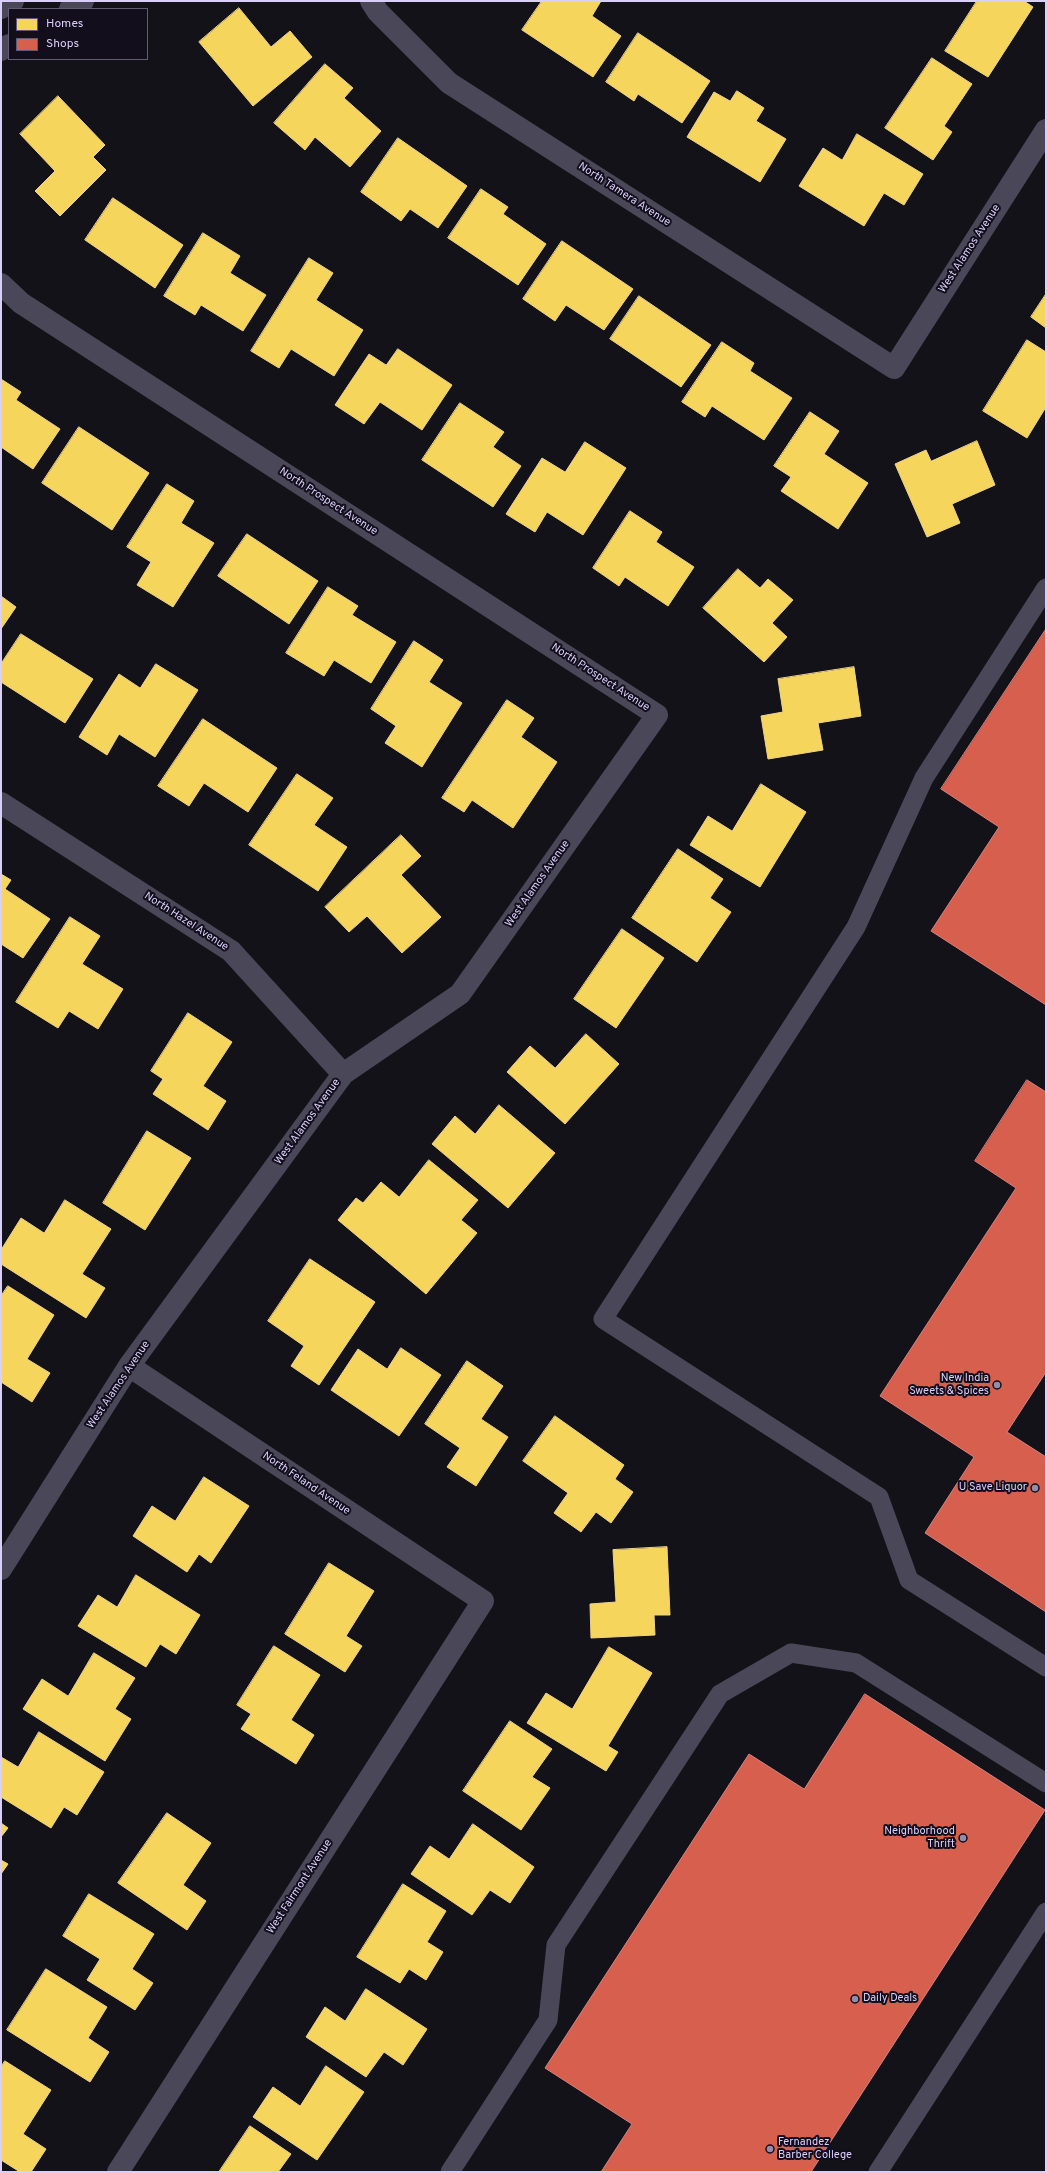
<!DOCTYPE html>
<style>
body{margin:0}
#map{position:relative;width:1047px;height:2173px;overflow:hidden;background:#131218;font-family:Overpass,sans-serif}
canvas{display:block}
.frame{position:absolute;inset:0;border:2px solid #dacff9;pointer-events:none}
.legend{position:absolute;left:8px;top:8px;width:140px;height:52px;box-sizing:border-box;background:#120e1c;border:1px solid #625b74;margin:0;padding:5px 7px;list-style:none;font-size:12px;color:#dacff9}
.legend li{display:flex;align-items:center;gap:8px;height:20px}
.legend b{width:20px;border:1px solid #625b74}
</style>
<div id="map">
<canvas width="1047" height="2173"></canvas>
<div class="frame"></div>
<ul class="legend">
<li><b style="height:11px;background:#f6d55c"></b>Homes</li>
<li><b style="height:11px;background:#d6604d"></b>Shops</li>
</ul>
</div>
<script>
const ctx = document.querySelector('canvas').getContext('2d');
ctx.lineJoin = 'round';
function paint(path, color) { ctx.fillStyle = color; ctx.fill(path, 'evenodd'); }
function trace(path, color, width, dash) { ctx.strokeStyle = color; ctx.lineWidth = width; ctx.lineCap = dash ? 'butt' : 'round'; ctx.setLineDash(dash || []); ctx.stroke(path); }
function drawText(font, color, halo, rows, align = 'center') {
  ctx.font = font + ' Overpass,sans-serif'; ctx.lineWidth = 4; ctx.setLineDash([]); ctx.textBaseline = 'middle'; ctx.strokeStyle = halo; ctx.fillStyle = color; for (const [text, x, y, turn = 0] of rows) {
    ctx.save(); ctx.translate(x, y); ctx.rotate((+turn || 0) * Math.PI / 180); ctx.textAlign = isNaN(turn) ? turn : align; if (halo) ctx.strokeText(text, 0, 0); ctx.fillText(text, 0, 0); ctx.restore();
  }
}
const homes = new Path2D(`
 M542,1H601L592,16L621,36L593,77L522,30Z
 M977,1H1024L1033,7L988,77L945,51Z
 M239,8L271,47L290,31L312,57L253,106L199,42Z
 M638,33L710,81L682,123L638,94L634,101L606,82Z
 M932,58L972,84L944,126L952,132L933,160L885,128Z
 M325,64L353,88L344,98L381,131L350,167L315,137L305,150L274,123Z
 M737,91L764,108L756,121L786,139L760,182L687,137L714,92L730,101Z
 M58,96L105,145L93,157L106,170L60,216L35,191L55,171L20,134Z
 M857,134L923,174L904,205L884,193L864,226L799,186L823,148L842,160Z
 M398,138L467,186L438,228L410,209L401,221L361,192Z
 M481,189L508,207L503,214L546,244L518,285L448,238Z
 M113,198L183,245L155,288L85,240Z
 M203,233L240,256L230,273L266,295L243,331L201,305L195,315L164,296Z
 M562,241L633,289L604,330L566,305L555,321L523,299Z
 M309,258L333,273L316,300L363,330L334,376L291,349L279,368L251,351Z
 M1046,294V328L1031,317Z
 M639,296L711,345L681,387L610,339Z
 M1027,340L1046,352V407L1027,438L983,411Z
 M722,342L754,363L750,371L792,398L764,440L712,406L705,417L682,402Z
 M398,349L452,385L422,430L380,402L364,424L335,405L369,354L386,365Z
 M1,379L21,392L16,400L60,429L33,469L1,447Z
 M460,403L504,432L493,447L521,466L493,507L422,460Z
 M810,412L839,431L824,454L868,483L838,529L781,491L791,477L774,466Z
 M79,427L149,473L112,530L42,483Z
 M977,441L995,485L952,504L960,523L927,537L895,464L926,450L931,461Z
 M585,442L626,468L583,535L547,512L535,532L506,514L542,458L565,472Z
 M167,484L194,501L181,523L214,543L173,607L137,585L151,562L127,547Z
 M630,511L662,532L656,542L694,567L668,606L625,577L619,586L593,568Z
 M247,534L318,581L289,624L218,576Z
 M738,569L760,588L768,579L793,600L772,623L787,637L764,662L703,608Z
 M328,587L358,606L352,615L396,642L371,683L334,660L324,676L286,653Z
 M1,596L16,607L1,629Z
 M21,634L93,679L65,723L1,682V664Z
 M414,641L443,660L429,682L462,703L422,767L385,743L396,726L371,709Z
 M156,664L198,690L155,757L119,734L107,755L79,737L119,674L140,688Z
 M854,667L861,716L818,723L823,750L768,759L761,716L783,712L778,679Z
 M507,700L534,718L521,737L557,762L513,828L472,800L464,812L442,798Z
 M203,719L277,768L248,812L204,783L189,806L158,786Z
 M297,774L333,798L314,825L347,847L318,891L249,845Z
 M761,784L806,812L760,887L690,845L708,816L732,831Z
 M401,835L421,856L401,875L441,917L402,953L367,916L349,932L325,907Z
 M678,849L723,879L710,898L731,912L697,962L632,918Z
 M1,874L11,880L5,889L50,919L23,958L1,944Z
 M70,917L100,936L82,964L123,989L98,1029L69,1011L58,1028L16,1002Z
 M622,929L664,958L616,1028L574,999Z
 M188,1013L232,1042L203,1086L226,1101L208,1130L153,1094L163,1079L151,1071Z
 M586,1034L619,1064L565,1124L507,1072L530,1046L555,1068Z
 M499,1105L555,1153L508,1208L432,1144L455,1116L475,1134Z
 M147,1131L191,1158L145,1230L103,1203Z
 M429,1160L478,1200L461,1220L477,1233L426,1294L338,1220L356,1198L363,1203L381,1182L399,1197Z
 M65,1200L111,1229L82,1274L105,1288L86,1318L1,1264V1250L21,1218L44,1233Z
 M310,1259L375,1302L319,1385L291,1366L304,1346L268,1321Z
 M8,1286L54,1315L27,1359L50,1373L32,1402L1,1382V1296Z
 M401,1348L441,1375L399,1436L331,1390L358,1349L387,1369Z
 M467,1361L503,1386L481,1419L508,1437L476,1486L447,1467L460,1448L425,1424Z
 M555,1416L624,1465L615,1479L633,1492L611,1523L596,1512L581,1532L554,1513L568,1493L523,1461Z
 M204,1477L249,1506L211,1563L199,1554L187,1572L133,1536L152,1506L175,1521Z
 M667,1547L670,1615H654L655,1635L591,1638L590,1604L616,1602L613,1550Z
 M329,1563L374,1591L346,1636L362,1646L345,1672L285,1634Z
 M136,1575L200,1615L176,1654L160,1644L146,1667L78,1626L98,1595L117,1607Z
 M274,1646L320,1675L291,1720L314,1735L296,1764L241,1729L251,1714L237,1705Z
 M609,1647L652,1673L608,1746L618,1752L606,1771L527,1723L546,1693L572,1709Z
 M94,1653L135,1678L115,1709L131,1719L105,1761L23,1709L42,1679L68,1696Z
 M510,1721L552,1749L532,1777L550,1788L521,1830L463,1791Z
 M39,1732L104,1772L77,1815L64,1807L51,1828L1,1797V1757L18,1767Z
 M167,1813L211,1843L183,1885L206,1901L187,1930L118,1883Z
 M1,1823L8,1828L1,1837Z
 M473,1824L534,1867L510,1903L490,1890L472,1915L411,1874L430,1846L449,1859Z
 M1,1860L8,1864L1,1874Z
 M403,1884L446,1911L427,1942L443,1952L426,1980L409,1969L400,1983L357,1957Z
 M89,1894L154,1934L132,1969L153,1983L135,2010L87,1980L100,1959L63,1936Z
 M46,1969L107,2007L88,2038L109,2052L90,2082L7,2030Z
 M366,1989L427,2029L403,2065L384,2052L366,2077L306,2037L325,2007L345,2021Z
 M5,2061L51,2090L23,2134L46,2149L31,2172H20L1,2160V2067Z
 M326,2066L364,2092L317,2160L253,2117L273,2087L300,2106Z
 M250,2126L291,2154L278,2172H219Z`);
paint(homes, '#f6d55c');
trace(homes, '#eed38b', 1);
const shops = new Path2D(`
 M1046,629V1005L931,931L999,827L941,789Z
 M1027,1080L1046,1092V1372L1007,1432L1046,1457V1612L925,1533L974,1457L880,1396L1016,1188L975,1161Z
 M865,1694L1045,1810L811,2172H601L632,2124L545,2068L749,1754L804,1789Z`);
paint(shops, '#d6604d');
trace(shops, '#d78181', 1);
trace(new Path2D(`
 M1046,588L924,778L856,927L603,1319L879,1497L909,1580L1046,1667
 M450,2172L548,2020L556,1945L720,1694L791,1653L856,1663L1046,1783
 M878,2172L1046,1912`), '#4a4858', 19);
trace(new Path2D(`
 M371,1L378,12L449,83L894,368L1046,130
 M1,8L13,1
 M70,9L83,1
 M1,50L9,45
 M1,284L21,303L657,715L460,994L343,1074L129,1366L1,1569
 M1,803L231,951L343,1074
 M118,2172L483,1601L129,1366`), '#4a4858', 22);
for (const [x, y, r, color] of [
 [997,1385,4,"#948daa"],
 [1035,1488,4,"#948daa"],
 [963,1838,4,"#948daa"],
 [855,1999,4,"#948daa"],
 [770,2149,4,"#948daa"]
]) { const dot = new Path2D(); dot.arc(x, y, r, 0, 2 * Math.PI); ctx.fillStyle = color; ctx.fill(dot); trace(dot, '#120e1c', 1.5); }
drawText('11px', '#dacff9', '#120e1c', [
 ["North Tamera Avenue",624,195,33],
 ["West Alamos Avenue",970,249,-57],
 ["North Prospect Avenue",328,502,33],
 ["North Prospect Avenue",600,678,33],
 ["West Alamos Avenue",538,884,-55],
 ["North Hazel Avenue",186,922,33],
 ["West Alamos Avenue",308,1122,-54],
 ["West Alamos Avenue",119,1385,-56],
 ["North Feland Avenue",306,1484,34],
 ["West Fairmont Avenue",300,1887,-57]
]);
drawText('11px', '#dacff9', '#120e1c', [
 ["New India",989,1379],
 ["Sweets & Spices",989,1392],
 ["U Save Liquor",1027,1488],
 ["Neighborhood",955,1832],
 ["Thrift",955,1845],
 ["Daily Deals",863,1999,"left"],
 ["Fernandez",778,2143,"left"],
 ["Barber College",778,2156,"left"]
], 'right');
</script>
